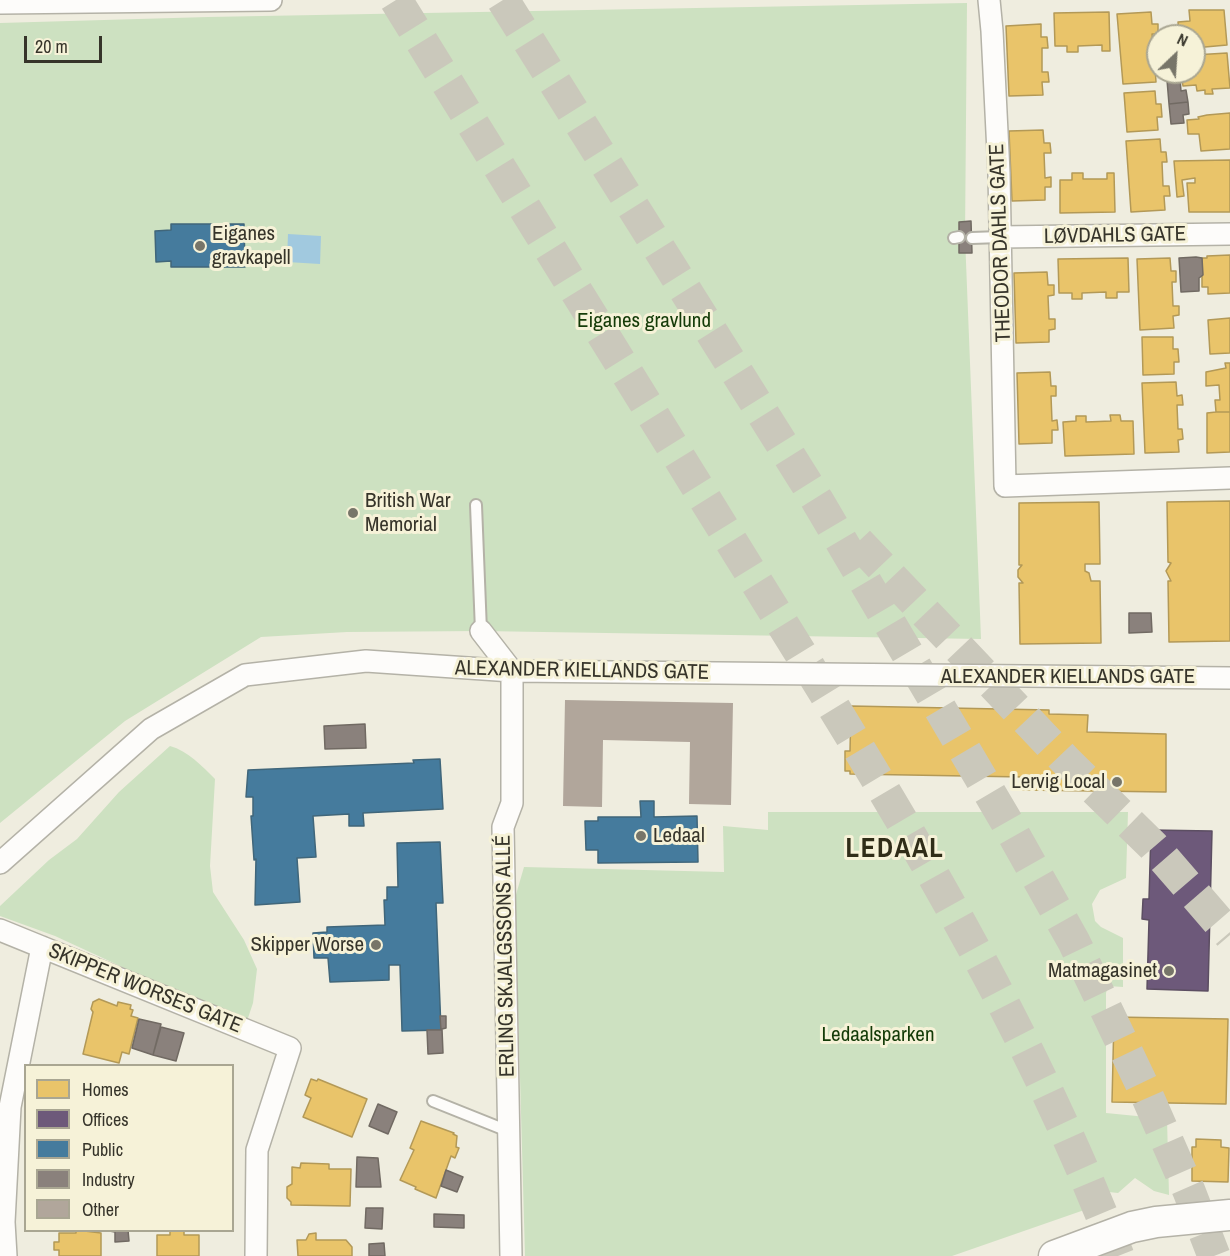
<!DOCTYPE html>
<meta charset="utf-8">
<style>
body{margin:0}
#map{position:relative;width:1230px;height:1256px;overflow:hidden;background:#efeddf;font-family:"Archivo Narrow",sans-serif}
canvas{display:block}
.legend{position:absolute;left:24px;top:1064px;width:210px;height:168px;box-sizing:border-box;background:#f6f2d8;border:2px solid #a9a692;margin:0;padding:8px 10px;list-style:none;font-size:18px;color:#36342a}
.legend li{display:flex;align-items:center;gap:12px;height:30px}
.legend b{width:30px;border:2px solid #a9a692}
.north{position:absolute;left:1146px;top:24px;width:60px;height:60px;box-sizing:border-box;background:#f6f2d8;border:2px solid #a9a692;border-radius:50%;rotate:25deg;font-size:16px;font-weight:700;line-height:24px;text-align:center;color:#36342a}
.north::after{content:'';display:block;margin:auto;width:21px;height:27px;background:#777569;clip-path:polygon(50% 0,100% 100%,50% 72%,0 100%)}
.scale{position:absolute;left:24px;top:36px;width:78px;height:27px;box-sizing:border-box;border:3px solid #36342a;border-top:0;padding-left:8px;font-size:18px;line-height:21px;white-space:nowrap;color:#36342a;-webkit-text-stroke:4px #f6f2d8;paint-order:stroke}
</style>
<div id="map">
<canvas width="1230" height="1256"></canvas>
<ul class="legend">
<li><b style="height:16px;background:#e9c46a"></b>Homes</li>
<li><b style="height:16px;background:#6d597a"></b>Offices</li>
<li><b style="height:16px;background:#457b9d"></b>Public</li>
<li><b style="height:16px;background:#8a817c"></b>Industry</li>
<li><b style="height:16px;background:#b1a69b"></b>Other</li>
</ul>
<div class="north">N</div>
<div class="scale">20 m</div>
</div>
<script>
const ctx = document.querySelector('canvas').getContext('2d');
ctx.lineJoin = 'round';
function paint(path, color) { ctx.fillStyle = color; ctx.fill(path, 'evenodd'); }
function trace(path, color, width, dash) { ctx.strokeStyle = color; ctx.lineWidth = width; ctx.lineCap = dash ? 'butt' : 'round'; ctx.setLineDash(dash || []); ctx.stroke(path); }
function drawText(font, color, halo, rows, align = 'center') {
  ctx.font = font + ' "Archivo Narrow",sans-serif'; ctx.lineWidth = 6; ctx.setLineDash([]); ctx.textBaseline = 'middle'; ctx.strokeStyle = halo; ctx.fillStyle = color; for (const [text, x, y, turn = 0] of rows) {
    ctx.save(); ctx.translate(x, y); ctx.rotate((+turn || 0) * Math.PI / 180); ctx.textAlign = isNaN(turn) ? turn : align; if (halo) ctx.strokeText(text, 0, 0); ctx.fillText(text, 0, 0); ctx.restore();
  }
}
paint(new Path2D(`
 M967,3L965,237L981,639L481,631L347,632L261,637L125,721L0,823V23L208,17Z
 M170,746C188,751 202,766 215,779L210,866L213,892L244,940L257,969L253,1003L246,1024L55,936L0,916V906L49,860L77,839L119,792Z
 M768,812H1128L1126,878L1100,890L1092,904L1095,921L1101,927L1123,938V987L1108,986L1106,993V1113L1167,1119L1169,1195L1154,1191L1135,1178L1118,1193L1109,1192L1090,1208L952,1256H525L515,898L524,867L724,872L723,826L768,830Z`), '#cde1c1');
paint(new Path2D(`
 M288,234L321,236L320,264L287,262Z`), '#a1c9df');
const homes = new Path2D(`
 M1189,10H1224L1227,45L1194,48V36H1191V32H1179L1178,22L1190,21Z
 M1109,12L1110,51H1102V45L1078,46V52H1067V46H1055L1054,13Z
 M1151,12L1152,24H1158V34H1152L1154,58H1158V68H1155L1156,82L1123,84L1117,14Z
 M1041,24V37H1047L1048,48H1042V72H1048L1049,82H1042L1043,95L1009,96L1006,26Z
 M1227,53L1230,88L1212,89L1213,94H1205V90L1197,91L1196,85L1183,86L1181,74L1195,73L1194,55Z
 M1155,91L1156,104H1161L1162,117H1157L1158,130L1127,132L1124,93Z
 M1230,113V149L1201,151L1199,134H1188L1187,120L1199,119L1198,117L1207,115Z
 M1043,130L1044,143H1050L1051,153H1044L1045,178L1051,177V187H1045V200L1012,201L1009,131Z
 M1160,139L1161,152H1166L1167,162H1162L1163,186H1169L1170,196H1164L1165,210L1131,212L1126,141Z
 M1230,160V212H1189L1187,183H1195V178L1182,180L1184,196L1177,197L1174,161Z
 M1072,173H1083V179H1107V173H1114L1115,212L1060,213V180H1072Z
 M1230,255V293L1208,294V287H1202V258H1207V256Z
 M1128,258L1129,292H1117V298H1106V292L1082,293V299H1072V293H1059L1058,259Z
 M1170,258L1171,271H1176V282H1172L1173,306H1179V315L1173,316L1174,328L1140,330L1137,259Z
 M1047,272L1048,285H1054V295L1048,296L1049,319H1055V329L1049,330V342L1016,343L1014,273Z
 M1230,318V353L1210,354L1208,320Z
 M1142,337H1173V349H1178L1179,362H1174V374L1143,375Z
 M1225,363H1230V412H1216L1215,400H1220L1219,385L1206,386V372L1226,368Z
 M1050,372L1051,386H1056V396H1051L1052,421L1057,420L1058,430H1052V443L1019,444L1017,373Z
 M1176,382L1177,396L1182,395L1183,405H1177L1178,429H1182L1183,439L1178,440L1179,452L1145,453L1142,383Z
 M1216,412H1230V452L1207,453V413Z
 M1110,415H1120L1121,421H1133L1134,454L1065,456L1063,422L1076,421V416H1086V422L1111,421Z
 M1230,501V641L1169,642L1168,581H1171L1166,571L1171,563L1168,562L1167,502Z
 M1099,502L1100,564H1085V571L1089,573L1091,581H1100L1101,643L1020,644L1019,583H1023L1018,577V570L1022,565H1019V503Z
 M851,706L1049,710V714L1088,715L1087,732L1166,734V792L1023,790L1024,777L850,774V771H845V751H850Z
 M99,999L117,1006L118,1002L131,1005L130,1009L133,1010L131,1016L138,1018L129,1054L122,1052L119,1063L83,1054L93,1012L91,1009L93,1002Z
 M1114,1017L1228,1019L1226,1104L1112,1102Z
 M311,1079L317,1081L318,1079L367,1099L352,1137L303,1117L311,1098L305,1095Z
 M421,1121L454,1133L453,1134L457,1136L456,1147L459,1148L455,1158L451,1156L436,1198L415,1189L416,1187L400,1180L414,1150L410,1148Z
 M1196,1139L1221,1140V1147L1229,1148L1228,1182L1192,1181V1147H1196Z
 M301,1163L329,1164V1169H351L350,1206L291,1205V1202L287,1198V1187L292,1184V1167L300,1168Z
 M76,1230L101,1233V1256H59V1250H54V1242H59V1233H76Z
 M170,1230H184V1235H199V1256H157V1235H170Z
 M316,1233V1240H346L352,1247V1256H298L297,1240H306L309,1234Z`);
paint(homes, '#e9c46a');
trace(homes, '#b39957', 1.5);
const offices = new Path2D(`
 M1151,830L1212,831L1208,991L1147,989L1149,920L1142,919L1143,899H1149Z`);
paint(offices, '#6d597a');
trace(offices, '#5c4e62', 1.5);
const public = new Path2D(`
 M171,224H244L245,267H171V261L156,262L155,231L171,230Z
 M440,759L443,809L363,813L364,826H349V814L313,816L316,857L297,858L300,902L255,905L256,859L254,860L251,816H253V797H246L248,770L414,763L413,760Z
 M640,801H654V817L697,816L698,862L598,863V850H586L585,821H598V817H641Z
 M440,842L443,903H436L441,1030L402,1031L400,965H389V980L330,982L328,958H314L313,933L327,932V927L385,925L384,900H387V887H398L397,843Z`);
paint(public, '#457b9d');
trace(public, '#40667a', 1.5);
const industry = new Path2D(`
 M1180,79L1181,91L1186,90L1188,102L1169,104L1167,80Z
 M1188,102L1189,114L1183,115L1184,123L1171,124L1169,104Z
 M971,221L972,253H959V222Z
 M1196,257L1202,258L1203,275L1199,278V291L1181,292L1179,258Z
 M1129,613H1151L1152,632L1129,633Z
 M365,724L366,748L325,749L324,726Z
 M440,1016H446V1028L442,1029L443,1053L428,1054L427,1030H441Z
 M139,1019L161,1024L153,1055L132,1048Z
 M161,1027L184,1033L176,1061L153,1055Z
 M378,1104L397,1112L388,1134L369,1126Z
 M357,1157L378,1158L381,1187H356Z
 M446,1170L463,1177L457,1192L441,1186Z
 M366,1208H383L382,1229L365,1228Z
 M434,1214L464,1215V1228L434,1227Z
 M104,1230H128L129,1241L115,1242V1232Z
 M384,1243L385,1256H369V1244Z`);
paint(industry, '#8a817c');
trace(industry, '#716a63', 1.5);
paint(new Path2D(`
 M565,700L733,703L731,805L689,804L690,742L603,740L602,807L563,806Z`), '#b1a69b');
trace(new Path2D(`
 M396,0C516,194 636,388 757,583C891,799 1026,1017 1118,1256
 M503,0L817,500L1005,819L1074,942L1145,1091L1189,1191L1214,1256
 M858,542L1067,762L1153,846L1230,935`), '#cac8bb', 33, [33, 16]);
const lane = new Path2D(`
 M954,238L959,237
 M972,238L1000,237
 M476,505L481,631
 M433,1101L508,1131`);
const street = new Path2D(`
 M989,0L992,31L999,173L1005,486L1230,478
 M0,3L271,0
 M1000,237L1230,234
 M481,631L512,671V803L503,827L511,1256
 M0,863L151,729L245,675L366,661L512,671L1230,678
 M0,930L290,1048L257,1150L256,1256
 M6,1256L4,1222L10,1107L42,947`);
const secondary = new Path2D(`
 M1054,1256L1132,1227L1156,1222L1230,1215`);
trace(lane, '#b4b2a7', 14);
trace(street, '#b4b2a7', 24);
trace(secondary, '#b4b2a7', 33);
trace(lane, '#fdfcfa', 10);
trace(street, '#fdfcfa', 21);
trace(secondary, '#fdfcfa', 30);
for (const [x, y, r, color] of [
 [200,246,6,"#777569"],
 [353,513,6,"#777569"],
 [1117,782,6,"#777569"],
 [641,836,6,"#777569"],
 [376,945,6,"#777569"],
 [1169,971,6,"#777569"]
]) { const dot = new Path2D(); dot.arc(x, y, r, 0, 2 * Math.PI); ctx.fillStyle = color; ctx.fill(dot); trace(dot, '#f6f2d8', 2); }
drawText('21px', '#36342a', '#f6f2d8', [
 ["Eiganes",212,234],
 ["gravkapell",212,258],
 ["British War",365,501],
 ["Memorial",365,525],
 ["Lervig Local",1105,782,"right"],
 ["Ledaal",653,836],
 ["Skipper Worse",364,945,"right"],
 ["Matmagasinet",1157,971,"right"]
], 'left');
drawText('21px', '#36342a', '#f6f2d8', [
 ["LØVDAHLS GATE",1115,236,-1],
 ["THEODOR DAHLS GATE",1001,243,-92],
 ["ALEXANDER KIELLANDS GATE",582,671,1],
 ["ALEXANDER KIELLANDS GATE",1068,677],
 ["ERLING SKJALGSSONS ALLÉ",506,956,-91],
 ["SKIPPER WORSES GATE",145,989,22]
]);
drawText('21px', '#143b08', '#f6f2d8', [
 ["Eiganes gravlund",644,321],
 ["Ledaalsparken",878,1035]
]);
ctx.letterSpacing = '1.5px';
drawText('bold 27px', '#302d18', '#f6f2d8', [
 ["LEDAAL",895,850]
]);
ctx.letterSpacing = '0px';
</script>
